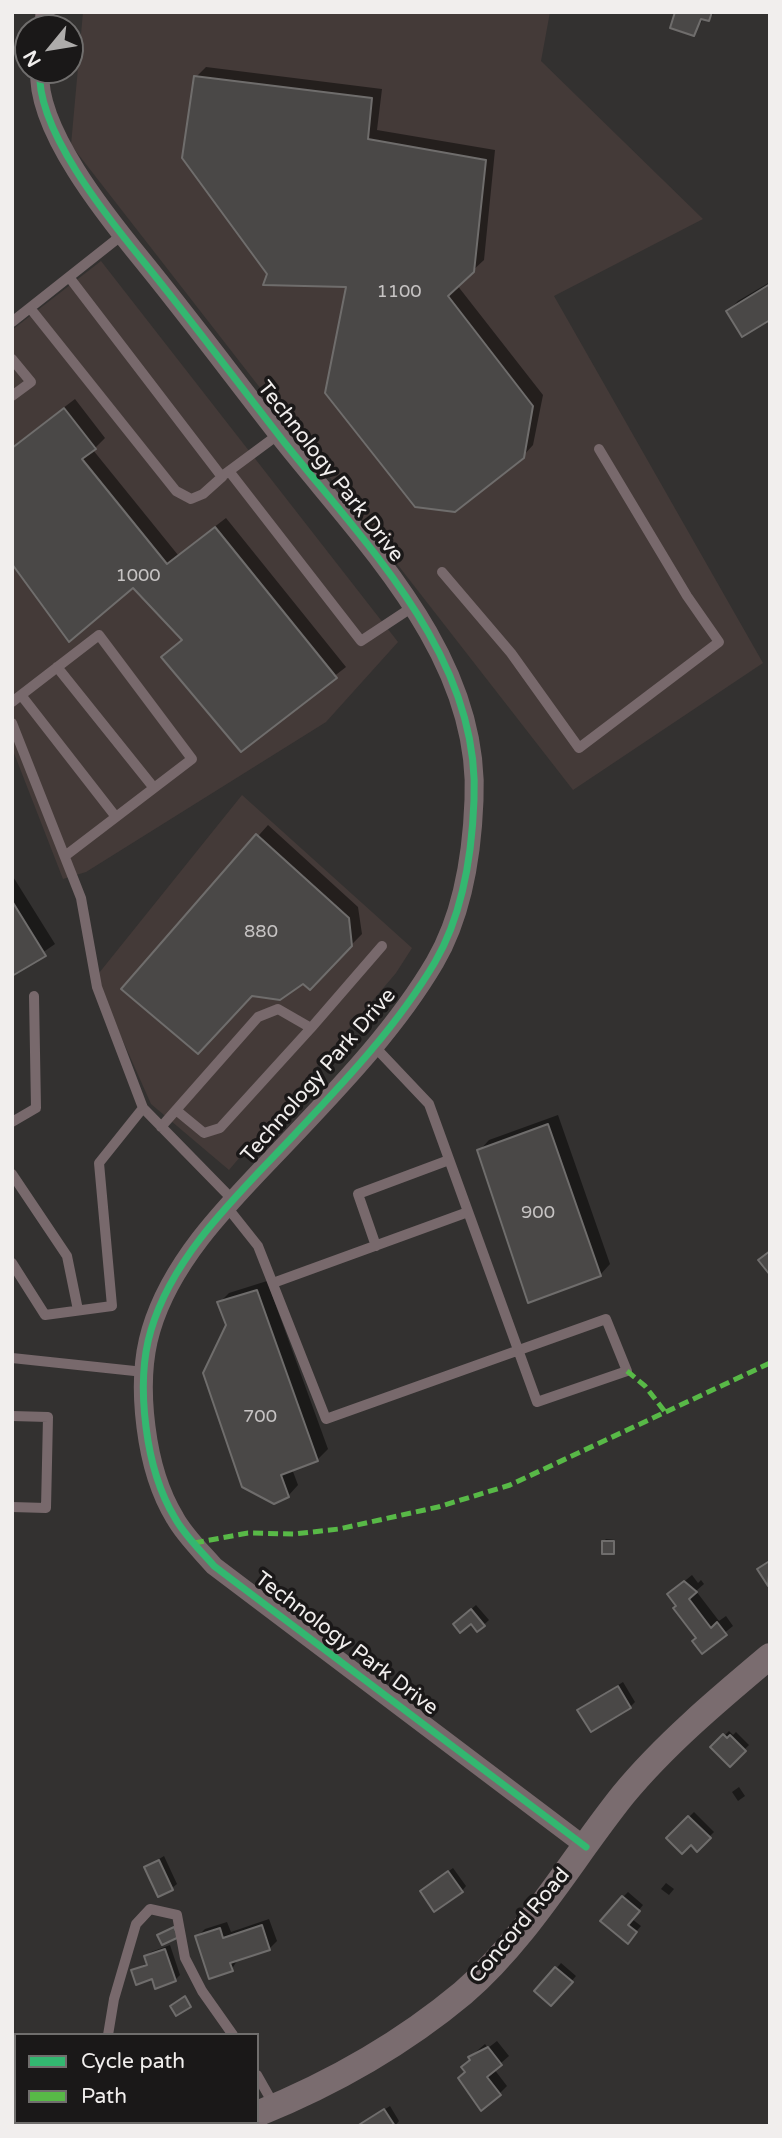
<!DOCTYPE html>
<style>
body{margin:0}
#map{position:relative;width:782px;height:2138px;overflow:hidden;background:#333130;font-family:"Varela Round",sans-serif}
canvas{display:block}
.frame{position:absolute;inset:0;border:14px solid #f1eeed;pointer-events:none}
.legend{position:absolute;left:14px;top:2033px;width:245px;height:91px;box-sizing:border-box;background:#1a1818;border:2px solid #706e6d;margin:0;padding:9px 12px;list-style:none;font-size:21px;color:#f1eeed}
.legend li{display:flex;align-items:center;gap:14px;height:35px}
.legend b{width:35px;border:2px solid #706e6d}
.north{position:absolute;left:14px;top:14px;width:70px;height:70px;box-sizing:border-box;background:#1a1818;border:2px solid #706e6d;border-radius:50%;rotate:240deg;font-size:19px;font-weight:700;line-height:28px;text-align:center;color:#f1eeed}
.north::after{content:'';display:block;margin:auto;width:24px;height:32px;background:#aeacab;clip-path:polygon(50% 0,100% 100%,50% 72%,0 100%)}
</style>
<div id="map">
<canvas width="782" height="2138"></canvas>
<div class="frame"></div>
<ul class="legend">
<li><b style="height:9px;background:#33b770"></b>Cycle path</li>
<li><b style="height:9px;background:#58b947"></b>Path</li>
</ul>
<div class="north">N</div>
</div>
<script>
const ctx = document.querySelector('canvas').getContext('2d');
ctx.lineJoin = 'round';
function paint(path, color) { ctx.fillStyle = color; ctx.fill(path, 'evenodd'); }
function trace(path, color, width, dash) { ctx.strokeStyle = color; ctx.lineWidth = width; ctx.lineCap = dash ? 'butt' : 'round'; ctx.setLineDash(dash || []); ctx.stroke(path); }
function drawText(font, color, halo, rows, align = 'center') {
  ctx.font = font + ' "Varela Round",sans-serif'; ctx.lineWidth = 7; ctx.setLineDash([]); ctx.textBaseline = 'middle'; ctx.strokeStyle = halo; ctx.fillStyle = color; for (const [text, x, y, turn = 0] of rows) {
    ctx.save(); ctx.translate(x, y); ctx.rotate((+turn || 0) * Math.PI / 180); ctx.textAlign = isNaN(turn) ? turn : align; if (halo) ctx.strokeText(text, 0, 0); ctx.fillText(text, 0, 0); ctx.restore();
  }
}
paint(new Path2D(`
 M83,12H550L541,61L703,219L554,296L763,663L573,790L71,145Z
 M101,261L398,642L326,722L86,872L63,879L12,748V330Z
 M242,795L412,948L396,973L229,1170L151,1104L95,978Z`), '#443a38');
paint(new Path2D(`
 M677,12H716L708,19L704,18L694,34Z
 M206,67L382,89L377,130L495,150L484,260L457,285L543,395L533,445L523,456L348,286L269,273L196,77Z
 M770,282V318L728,311L738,301Z
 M75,399L105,438L93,450L178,555L226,518L346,667L241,749L183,639L133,585L12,561V447Z
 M268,825L358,907L362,934L310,987L303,982L252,995L123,988Z
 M12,875L55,944L12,974Z
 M558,1115L610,1264L600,1275L479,1151L489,1140Z
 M267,1281L328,1449L317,1460L292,1469L298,1485L288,1496L219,1303L229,1293Z
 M606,1539L615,1540L613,1552L604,1541Z
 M692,1575L698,1583L701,1580L704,1584L696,1591L719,1621L726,1616L733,1626L702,1651L698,1637L669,1594Z
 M476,1605L489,1620L478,1630L471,1622L460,1619Z
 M623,1682L635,1702L630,1707L579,1710Z
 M729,1731L733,1735L736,1732L749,1745L730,1764L713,1747Z
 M739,1787L745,1796L738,1801L732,1792Z
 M694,1812L714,1832L697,1849L691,1843L668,1838Z
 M164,1856L177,1884L172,1888L146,1867Z
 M453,1868L466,1886L462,1891L427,1887Z
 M666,1883L674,1889L669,1895L661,1889Z
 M628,1892L643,1905L632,1919L641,1926L627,1942L623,1897Z
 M269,1919L277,1941L269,1949L238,1959L232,1969L197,1937L205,1929L227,1922L231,1932Z
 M170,1945L180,1975L176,1979L156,1987L153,1977L133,1971L148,1962L146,1957L151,1952Z
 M561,1963L576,1976L556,1999L537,1991Z
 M497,2041L509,2056L494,2069L507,2086L499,2094L467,2071L470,2057L485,2044L488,2048Z
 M390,2106L399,2121L395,2126H359Z`), '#0007');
trace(new Path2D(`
 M40,2122L42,2126`), '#2f042c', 5);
const building = new Path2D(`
 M675,12H712L709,21L701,19L694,36L670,28Z
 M194,76L372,98L368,139L486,160L474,272L448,296L533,406L524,458L455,512L415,507L325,393L346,287L263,285L267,274L182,158Z
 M770,284V320L742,337L726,311Z
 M64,408L96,449L82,459L167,564L215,527L337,678L241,752L161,657L182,640L133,588L69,642L12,564V448Z
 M256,834L349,918L352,946L310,990L303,984L280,1000L252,996L198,1054L121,989Z
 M12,901L46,956L12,976Z
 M548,1124L601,1276L528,1303L477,1150Z
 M770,1251V1275L758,1260Z
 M257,1290L318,1461L281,1475L289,1497L274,1504L242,1487L203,1373L226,1325L217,1302Z
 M602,1541H614V1554H602Z
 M768,1562L770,1564L768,1586L757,1569Z
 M684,1581L697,1592L689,1599L711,1628L717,1622L727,1635L702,1654L692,1641L696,1638L673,1608L676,1606L667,1594Z
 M471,1609L485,1626L477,1632L471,1624L460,1633L453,1624Z
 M618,1686L631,1708L591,1732L577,1710Z
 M723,1734L727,1738L730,1735L746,1751L730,1767L710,1747Z
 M688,1816L711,1838L697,1852L691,1845L682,1854L666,1838Z
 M159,1860L173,1890L158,1897L144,1867Z
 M448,1871L463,1892L434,1912L420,1891Z
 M622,1896L640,1911L628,1925L637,1932L628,1944L600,1921Z
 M262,1925L270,1950L230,1963L233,1971L209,1979L195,1936L220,1928L223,1938Z
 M174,1927L179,1937L162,1945L157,1935Z
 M165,1949L176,1981L155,1989L152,1979L136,1985L131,1970L147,1965L144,1956Z
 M555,1967L573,1982L551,2006L534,1991Z
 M185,1996L191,2007L176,2016L170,2006Z
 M488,2047L502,2065L487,2077L501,2095L481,2111L458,2078L465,2072L461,2067L470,2060L468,2057Z
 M384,2109L395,2126H357Z`);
paint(building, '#4a4847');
trace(building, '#6f6d6c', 2);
trace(new Path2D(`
 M30,308L176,491L191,499L203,494L222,477L69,277
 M12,322L122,235
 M12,359L31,382L12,396
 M229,471L361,641L411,608
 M225,474L279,434
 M442,572L511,653L579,748L719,642L687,596L599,449
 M57,667L154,788
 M21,695L116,817
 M12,702L99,635L192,759L65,856
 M12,723L81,898L97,987L143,1108L232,1199
 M176,1110L204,1133L220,1128L311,1028
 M12,1122L36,1108L34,996
 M161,1127L258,1017L278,1009L311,1028L382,946
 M12,1174L67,1256L78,1310
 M227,1207L258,1246L326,1419L606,1319L627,1371L537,1402L429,1104L374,1046
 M376,1246L358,1194L449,1160
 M12,1263L45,1315L112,1306L99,1163L143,1108
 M273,1283L468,1212
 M12,1358L144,1372
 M12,1416L48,1417L46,1508L12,1507
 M108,2035L114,1999L136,1924L150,1909L177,1915L185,1958L202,1991L233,2035
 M257,2075L274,2105
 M113,2122L114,2126`), '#78696c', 10);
trace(new Path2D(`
 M44,28L45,12
 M40,70C35,128 107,217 143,261C191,320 237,382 284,442C366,545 481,658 474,800C472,854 463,914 435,962C398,1025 346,1080 296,1133C242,1191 174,1252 151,1330C142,1360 142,1396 146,1427C150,1459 158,1490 175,1518C185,1536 201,1551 214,1566L586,1847`), '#78696c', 19);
trace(new Path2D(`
 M257,2114C331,2084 402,2044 463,1993C527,1938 571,1860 623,1795C665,1744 720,1698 770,1656
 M228,2126L237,2122`), '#7a6c6f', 26);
trace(new Path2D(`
 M627,1371L645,1386L666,1413
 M194,1543L248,1533L294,1534L339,1529L438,1507L510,1485L770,1363`), '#58b947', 5, [10, 5]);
trace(new Path2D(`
 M40,70C35,128 107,217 143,261C191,320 237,382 284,442C366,545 481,658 474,800C472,854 463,914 435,962C398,1025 346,1080 296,1133C242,1191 174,1252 151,1330C142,1360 142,1396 146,1427C150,1459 158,1490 175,1518C185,1536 201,1551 214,1566L586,1847`), '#33b770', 7);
drawText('18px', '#c7c4c4', null, [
 ["1100",399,292],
 ["1000",138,576],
 ["880",261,932],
 ["900",538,1213],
 ["700",260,1417]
]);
drawText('21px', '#f1eeed', '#1a1818', [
 ["Technology Park Drive",330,472,52],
 ["Technology Park Drive",319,1076,-49],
 ["Technology Park Drive",346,1644,37],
 ["Concord Road",520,1926,-50]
]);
</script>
